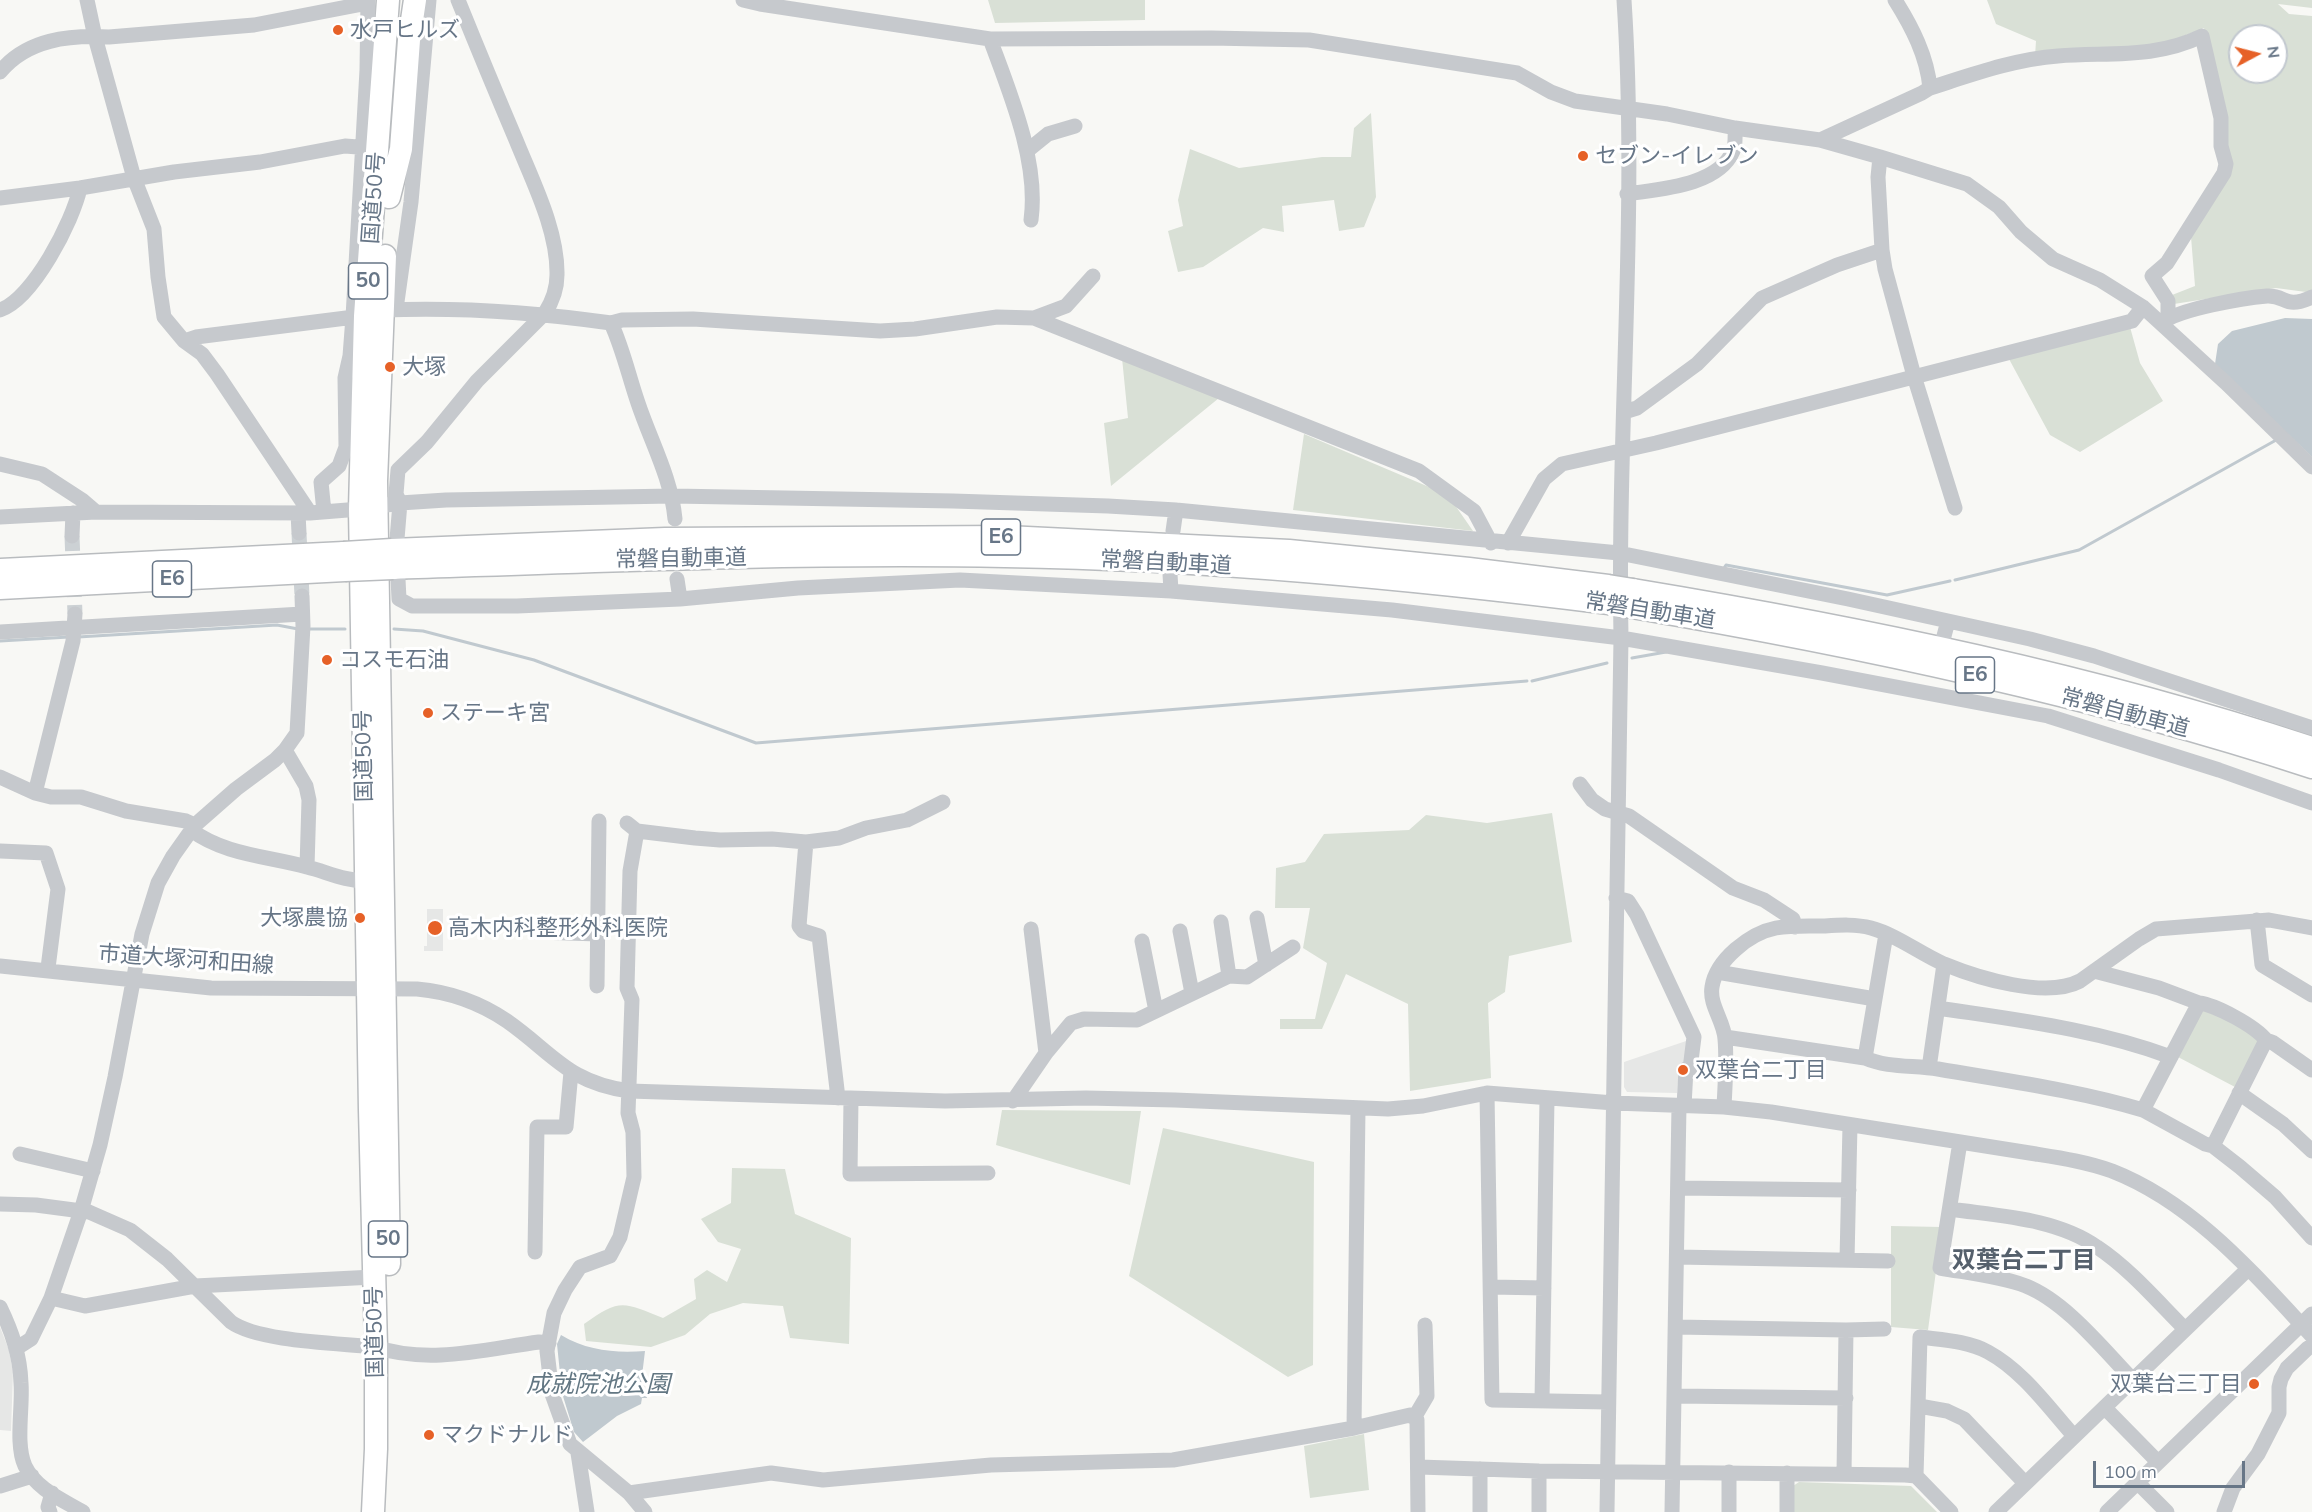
<!DOCTYPE html>
<meta charset="utf-8">
<style>
body{margin:0}
#map{position:relative;width:2312px;height:1512px;overflow:hidden;background:#f8f8f5;font-family:Mulish,sans-serif}
canvas{display:block}
.north{position:absolute;left:2228px;top:24px;width:60px;height:60px;box-sizing:border-box;background:#fff;border:2px solid #c2c8cf;border-radius:50%;rotate:83deg;font-size:16px;font-weight:700;line-height:24px;text-align:center;color:#677687}
.north::after{content:'';display:block;margin:auto;width:21px;height:27px;background:#e66127;clip-path:polygon(50% 0,100% 100%,50% 72%,0 100%)}
.scale{position:absolute;left:2093px;top:1461px;width:152px;height:27px;box-sizing:border-box;border:3px solid #677687;border-top:0;padding-left:8px;font-size:18px;line-height:21px;white-space:nowrap;color:#677687;-webkit-text-stroke:4px #fff;paint-order:stroke}
</style>
<div id="map">
<canvas width="2312" height="1512"></canvas>
<div class="north">N</div>
<div class="scale">100 m</div>
</div>
<script>
const ctx = document.querySelector('canvas').getContext('2d');
ctx.lineJoin = 'round';
function paint(path, color) { ctx.fillStyle = color; ctx.fill(path, 'evenodd'); }
function trace(path, color, width, dash) { ctx.strokeStyle = color; ctx.lineWidth = width; ctx.lineCap = dash ? 'butt' : 'round'; ctx.setLineDash(dash || []); ctx.stroke(path); }
function drawText(font, color, halo, rows, align = 'center') {
  ctx.font = font + ' Mulish,"Noto Sans JP",sans-serif'; ctx.lineWidth = 6; ctx.setLineDash([]); ctx.textBaseline = 'middle'; ctx.strokeStyle = halo; ctx.fillStyle = color; for (const [text, x, y, turn = 0] of rows) {
    ctx.save(); ctx.translate(x, y); ctx.rotate((+turn || 0) * Math.PI / 180); ctx.textAlign = isNaN(turn) ? turn : align; if (halo) ctx.strokeText(text, 0, 0); ctx.fillText(text, 0, 0); ctx.restore();
  }
}
paint(new Path2D(`
 M427,909H443V951H424V946H427Z
 M1692,1039L1688,1067H1679L1677,1093L1627,1092L1624,1087V1062Z
 M0,1327L9,1350L13,1372L11,1431L0,1430Z`), '#e6e7e6');
paint(new Path2D(`
 M988,0H1145V20L995,23Z
 M1987,0H2312V8L2278,4L2289,14L2312,16V290L2306,292L2276,288L2174,304L2172,295L2195,286L2191,237L2229,173L2227,123L2204,28L2160,45L2035,56L2036,41L1996,24ZM2240,36H2276V72H2240Z
 M1371,113L1376,197L1364,227L1339,231L1334,200L1282,206L1284,232L1263,228L1203,267L1178,272L1168,231L1183,226L1178,200L1190,149L1239,168L1322,157H1351L1354,128Z
 M2130,327L2140,363L2163,401L2080,452L2050,435L2009,359Z
 M1122,358L1219,398L1111,486L1104,423L1128,418Z
 M1304,434L1448,495L1473,531L1293,510Z
 M1552,813L1572,942L1509,956L1505,992L1488,1003L1491,1078L1410,1091L1408,1004L1346,974L1322,1029H1280V1019H1315L1327,963L1303,948L1310,908H1275L1276,868L1305,862L1324,834L1409,830L1426,815L1487,823Z
 M2203,1007L2261,1037L2235,1087L2178,1057Z
 M1002,1110L1141,1111L1130,1185L996,1145Z
 M1163,1128L1314,1162L1313,1365L1288,1377L1129,1276Z
 M732,1168L785,1169L795,1214L851,1238L849,1344L790,1338L783,1306L743,1303L710,1314L685,1335L651,1347L586,1341L584,1324C620,1298 623,1302 663,1318L696,1299L694,1279L707,1270L727,1282L741,1249L718,1242L701,1219L731,1203Z
 M1891,1226L1942,1227L1928,1330L1891,1327Z
 M1364,1434L1369,1490L1310,1498L1304,1446Z
 M1799,1482L1911,1486L1937,1512H1793V1486Z`), '#d9e0d6');
paint(new Path2D(`
 M2285,318L2312,319V457L2215,364L2218,344L2232,331Z
 M561,1335C588,1351 615,1353 645,1351L642,1376L647,1398H642L641,1404L617,1416L583,1442L574,1432L562,1393L557,1344Z`), '#c0c9cf');
trace(new Path2D(`
 M1724,568L1726,565L1887,595L1950,581
 M1955,580L2079,550L2278,439
 M308,629H345
 M394,629L423,631L534,660L756,743L1527,681
 M78,637L277,625L298,629
 M0,641L69,637
 M1632,658L1666,652
 M1532,681L1607,663`), '#c0c9cf', 3);
trace(new Path2D(`
 M299,533L302,596
 M72,536L75,614`), '#ccd1d4', 15, [15, 8]);
const highway = new Path2D(`
 M389,197L401,149L409,40L415,0
 M385,256L376,481L389,1264
 M392,550L665,539L1007,537L1289,551L1469,569L1608,586
 M393,568C597,561 801,552 1005,556C1207,559 1408,578 1609,603
 M0,570L344,553
 M0,588L345,570
 M1633,590C1862,628 2091,675 2312,748
 M1632,607C1862,646 2090,695 2312,767
 M373,1512L376,1449V1347L370,1110L360,509L365,316L388,0`);
trace(highway, '#b9bcbf', 25);
trace(new Path2D(`
 M87,0L95,37L134,178L154,229L158,277L164,317L184,341L202,354L217,374L310,513
 M743,0L760,4L990,39L1211,38L1309,40L1517,73L1551,92L1575,101L1667,114L1735,128L1820,140L1880,157L1967,184L1999,207L2021,232L2053,259L2100,280L2143,307L2226,383L2312,467
 M1895,0C1912,27 1927,56 1930,88
 M990,39C1010,93 1039,162 1031,220
 M0,72C27,39 69,35 109,37L254,25L368,3
 M1820,140L1922,93L1930,88C1971,75 2015,59 2058,56C2109,52 2154,59 2202,36L2221,118V146L2226,164L2224,173L2167,263L2152,276L2168,301V317
 M1027,151L1048,134L1075,126
 M1880,157L1878,177L1882,250L1885,269L1914,376L1955,508
 M1627,194C1659,189 1718,186 1733,151C1736,145 1735,135 1735,128
 M0,198L80,188L174,172L260,162L345,146L371,148
 M396,309L411,202L429,0
 M0,310C33,299 73,221 80,188
 M382,310C459,307 535,312 611,323C623,349 629,377 638,403C651,442 671,477 675,519
 M1034,318L1066,306L1093,276
 M611,323L622,320L693,319L880,331L915,329L997,317L1034,318L1419,471L1474,511L1491,543
 M2162,323C2178,309 2244,298 2267,296C2287,295 2284,310 2312,297
 M184,341L196,337L362,316
 M1624,412L1637,408L1697,364L1762,298L1837,265L1882,250
 M0,464L42,474L82,500L96,512
 M324,512L321,482L339,466L346,447L345,378L350,356L353,317L367,70L368,0
 M298,513L299,533
 M0,517L96,512L310,513L360,509L400,503L446,500L673,496L953,501L1108,506L1176,510L1619,553L1848,599L2030,639L2094,656L2312,728
 M1173,531L1176,510
 M72,536L73,513
 M397,539L400,503L396,494L398,470L427,442L477,381L545,313C552,302 557,289 557,275C558,230 532,180 516,140C496,93 477,47 458,0
 M1508,543L1544,479L1562,464L1656,443L2132,321L2143,307
 M1170,574L1171,591
 M398,579L399,599L412,606H517L680,599L798,588L960,580L1171,591L1392,610L1621,638L1822,673L2048,716L2219,770L2312,803
 M677,579L680,599
 M0,632L302,614
 M1944,636L1948,621
 M285,750L306,786L309,800L307,867
 M0,777L35,793L51,797H81L126,811L186,821L195,825
 M1580,784L1592,800L1605,809L1629,816L1733,888L1764,900L1793,919L1795,927
 M35,793L73,641L75,614
 M627,823L637,831L695,838L720,840L772,839L806,842L839,838L866,828L907,820L943,802
 M191,830C225,855 267,856 307,867C327,872 345,881 366,881
 M637,831L630,871L627,988L632,1000L628,1113L633,1132L634,1177L620,1237L610,1256L580,1267L565,1290L554,1313L547,1351L552,1394L570,1444L629,1493L645,1512
 M806,842L799,926L803,931L819,936L838,1098
 M0,851L46,853L58,889L48,968
 M1616,898L1628,901L1637,915L1694,1037L1690,1069H1686L1684,1106
 M1257,918L1266,965
 M2257,920L2262,965L2312,995
 M1221,922L1229,976
 M1180,931L1192,993
 M538,932L598,934
 M1142,941L1156,1011
 M0,966L211,988L417,989C451,992 479,1002 507,1021C554,1054 567,1082 629,1091L945,1101L1086,1098L1175,1100L1388,1109L1423,1106L1487,1093L1614,1103L1724,1107L1771,1112L2036,1154C2061,1158 2087,1162 2112,1171C2194,1203 2253,1273 2312,1336
 M1717,972L1875,999
 M597,986L599,821
 M2199,1003C2216,1005 2255,1026 2266,1040
 M1938,1008C2017,1020 2096,1029 2171,1057
 M1725,1037L1865,1058L1886,934
 M1046,1053L1071,1023L1084,1019L1137,1020L1229,976L1247,977L1293,947
 M1865,1058C1887,1068 1915,1065 1938,1069C2007,1081 2076,1090 2143,1110L2199,1003L2159,988L2094,971
 M1929,1068L1944,964
 M2312,1070L2272,1042L2266,1040L2213,1146L2240,1167L2275,1197L2312,1238
 M1487,1093L1492,1400L1608,1402
 M2239,1093L2283,1124L2312,1151
 M851,1099L850,1174L988,1173
 M1013,1101L1046,1053L1031,929
 M1724,1107C1725,1085 1727,1061 1725,1039C1724,1021 1709,1005 1712,987C1716,960 1750,933 1776,928C1792,925 1809,926 1825,926C1840,925 1856,924 1871,928C1897,935 1919,953 1944,964C1978,978 2046,999 2080,981L2139,939L2156,929L2269,920L2312,928
 M2143,1110L2205,1144L2213,1146
 M1960,1142L1940,1268C1968,1273 1999,1276 2026,1286C2066,1302 2103,1349 2133,1380
 M20,1154L93,1171
 M1678,1188L1849,1190
 M0,1204L36,1205L89,1212L130,1230L167,1259L231,1322C259,1342 339,1343 376,1347C429,1365 486,1349 539,1342L549,1343
 M1950,1209C1998,1216 2056,1218 2097,1247C2130,1269 2157,1301 2185,1329
 M535,1252L537,1127H566L571,1072
 M1677,1257L1888,1261
 M1847,1260L1850,1125
 M1491,1287L1544,1288
 M51,1298L85,1306L195,1286L374,1277
 M0,1307C12,1332 20,1355 21,1383C23,1407 15,1444 25,1466C36,1489 63,1500 83,1512
 M1676,1327L1846,1330L1844,1474
 M1846,1330L1884,1329
 M17,1348L31,1339L51,1298L81,1211L100,1145L115,1077L142,934L158,883L173,856L195,825L236,789L275,760L285,750L297,733L303,626L302,596
 M1675,1396L1846,1398
 M1542,1401L1547,1099
 M1919,1406L1947,1411L1964,1419L2025,1483
 M2105,1408L2158,1462
 M1414,1418L1427,1396L1425,1325
 M1354,1428L1358,1108
 M578,1453L587,1512
 M1419,1467L1539,1471L1905,1475L1916,1476L1951,1512
 M1539,1471V1512
 M1916,1476L1920,1337C1943,1340 1968,1341 1988,1352C2023,1371 2048,1407 2074,1436
 M2137,1482L2167,1512
 M0,1486L32,1476
 M629,1493L771,1473L823,1480L991,1465L1173,1460L1354,1428L1410,1415L1417,1420L1418,1512
 M50,1512L48,1507L52,1493
 M1480,1512V1469
 M1607,1512L1621,638C1617,425 1638,212 1624,0
 M1672,1512L1679,1106
 M1729,1512V1472
 M1787,1512V1473
 M1996,1512L2248,1269
 M2107,1512L2312,1314
 M2224,1512L2233,1488L2258,1454L2279,1413V1387L2281,1379L2287,1368L2308,1348`), '#c6c9cd', 15);
trace(highway, '#fff', 22);
const highwayBridge = new Path2D(`
 M344,553L392,550
 M345,570L393,568
 M1608,586L1633,590
 M1609,603L1632,607`);
trace(highwayBridge, '#b9bcbf', 25, []);
trace(highwayBridge, '#fff', 22);
for (const [x, y, r, color] of [
 [338,30,6,"#e66127"],
 [1583,156,6,"#e66127"],
 [390,367,6,"#e66127"],
 [327,660,6,"#e66127"],
 [428,713,6,"#e66127"],
 [360,918,6,"#e66127"],
 [435,928,8,"#e66127"],
 [1683,1070,6,"#e66127"],
 [2254,1384,6,"#e66127"],
 [429,1435,6,"#e66127"]
]) { const dot = new Path2D(); dot.arc(x, y, r, 0, 2 * Math.PI); ctx.fillStyle = color; ctx.fill(dot); trace(dot, '#fff', 2); }
for (const [x, y, w] of [
 [368,281,39],
 [1001,537,39],
 [172,579,39],
 [1975,675,39],
 [388,1239,39]
]) { const box = new Path2D(); box.roundRect(x - w / 2, y - 18, w, 36, 4.5); ctx.fillStyle = '#fff'; ctx.fill(box); trace(box, '#677687', 1.5); }
drawText('bold 21px', '#677687', null, [
 ["50",368,281],
 ["E6",1001,537],
 ["E6",172,579],
 ["E6",1975,675],
 ["50",388,1239]
]);
drawText('22px', '#677687', '#fff', [
 ["水戸ヒルズ",350,30],
 ["セブン-イレブン",1595,156],
 ["大塚",402,367],
 ["コスモ石油",339,660],
 ["ステーキ宮",440,713],
 ["大塚農協",348,918,"right"],
 ["高木内科整形外科医院",448,928],
 ["双葉台二丁目",1695,1070],
 ["双葉台三丁目",2242,1384,"right"],
 ["マクドナルド",441,1435]
], 'left');
drawText('22px', '#677687', '#fff', [
 ["国道50号",374,198,-86],
 ["常磐自動車道",681,559,-1],
 ["常磐自動車道",1166,563,3],
 ["常磐自動車道",1650,611,9],
 ["常磐自動車道",2125,713,15],
 ["国道50号",364,756,-91],
 ["市道大塚河和田線",186,960,4],
 ["国道50号",375,1332,-91]
]);
drawText('bold 24px', '#55606c', '#fff', [
 ["双葉台二丁目",2024,1261]
]);
drawText('italic 24px', '#637783', '#fff', [
 ["成就院池公園",598,1385]
]);
</script>
